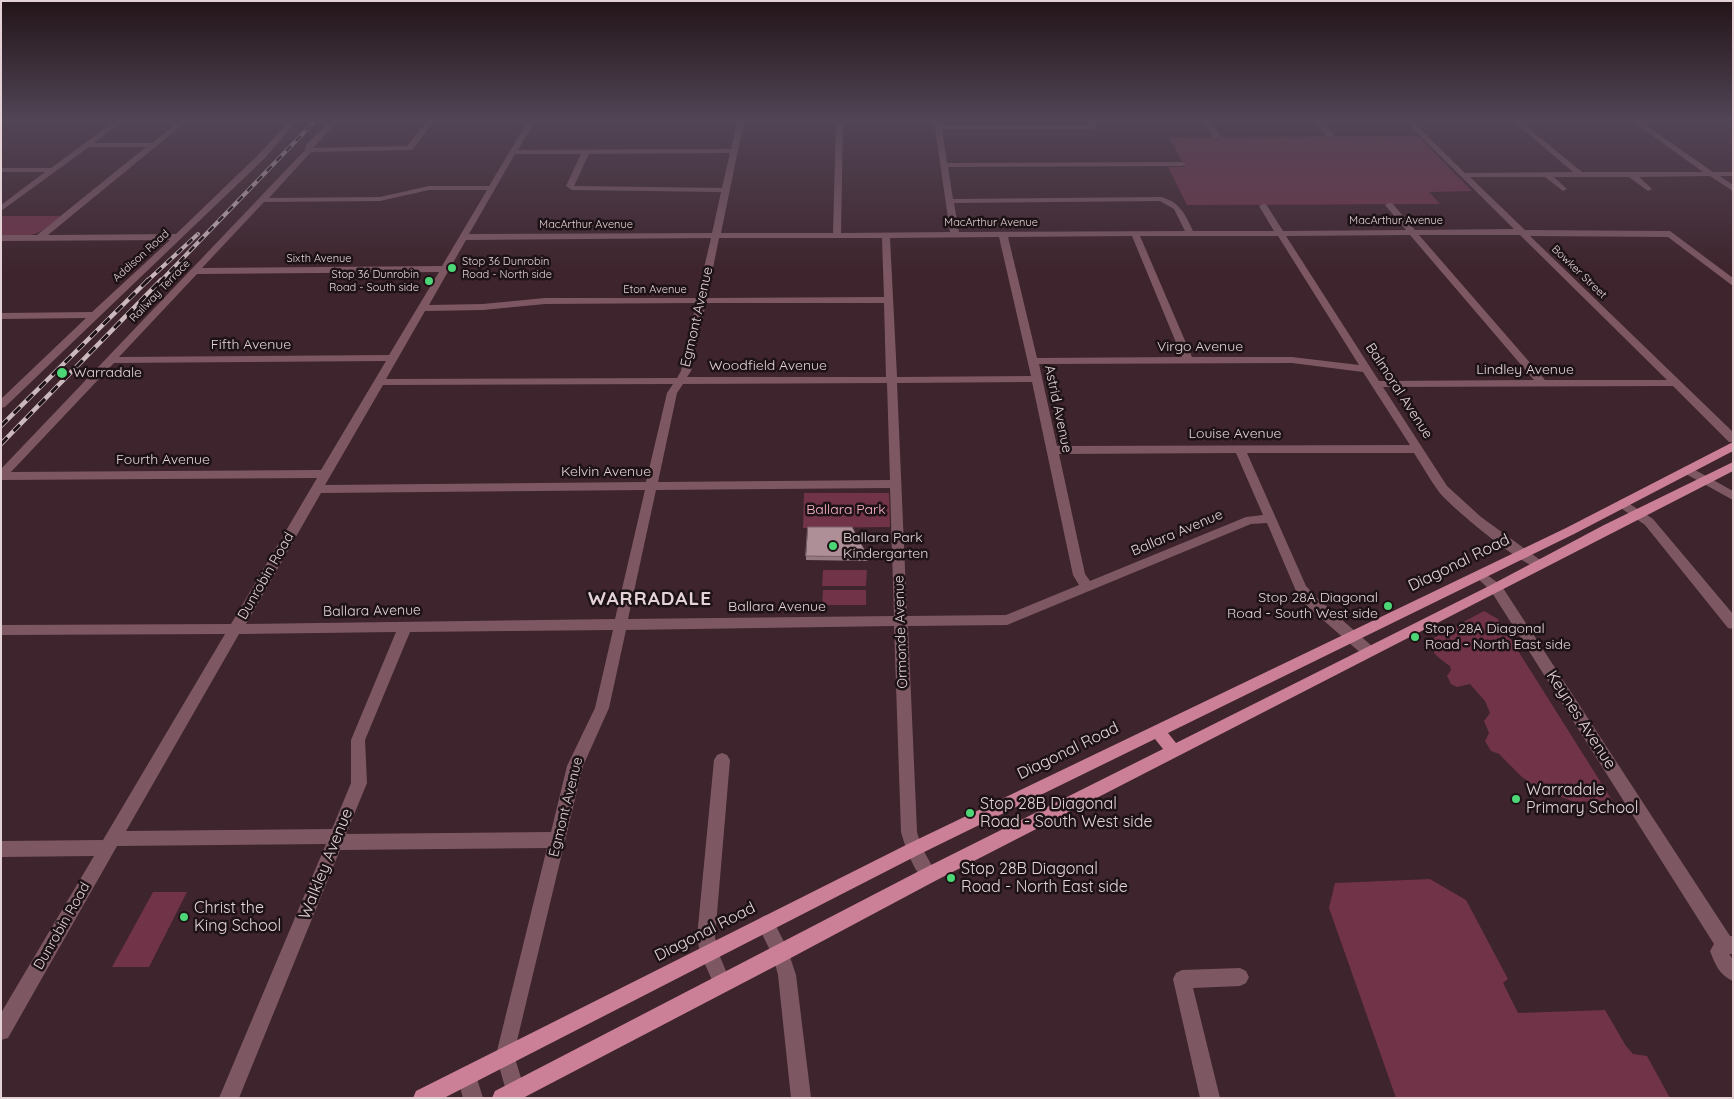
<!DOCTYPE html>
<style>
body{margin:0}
#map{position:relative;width:1734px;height:1099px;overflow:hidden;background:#3e242c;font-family:Quicksand,sans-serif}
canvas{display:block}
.frame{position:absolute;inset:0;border:2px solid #e4d2d7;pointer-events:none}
</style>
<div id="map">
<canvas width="1734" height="1099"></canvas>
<div class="frame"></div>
</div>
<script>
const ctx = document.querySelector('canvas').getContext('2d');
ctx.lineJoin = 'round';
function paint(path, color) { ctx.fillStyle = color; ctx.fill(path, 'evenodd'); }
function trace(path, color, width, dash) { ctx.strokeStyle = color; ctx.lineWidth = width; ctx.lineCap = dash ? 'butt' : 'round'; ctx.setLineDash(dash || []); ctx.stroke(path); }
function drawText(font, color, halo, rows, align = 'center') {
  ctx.font = font + ' Quicksand,sans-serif'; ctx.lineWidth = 5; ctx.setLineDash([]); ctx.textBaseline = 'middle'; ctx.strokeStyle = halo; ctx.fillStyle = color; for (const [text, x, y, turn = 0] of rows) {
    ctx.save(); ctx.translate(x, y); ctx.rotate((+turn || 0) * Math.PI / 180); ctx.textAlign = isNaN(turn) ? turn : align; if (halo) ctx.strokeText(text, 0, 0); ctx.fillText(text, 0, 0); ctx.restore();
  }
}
paint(new Path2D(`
 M1418,136L1472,191L1429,192L1440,204L1187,205L1168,167H1185L1169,137Z
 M1,216H61C34,238 35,236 1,236Z
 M804,493H889L890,527L803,528Z
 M823,570H867L866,586H822Z
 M823,590H866V605H822Z
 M1484,611L1498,619L1612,800L1575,802L1538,789L1522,777L1499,754L1491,751L1485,741L1489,733L1484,721L1490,713L1485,701L1470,684L1457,687L1451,684L1447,676L1451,670L1450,666C1440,659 1431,653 1428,641Z
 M1430,879L1466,900L1508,979L1503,983L1518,1013L1605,1010L1626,1046L1633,1054L1647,1056L1670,1098H1396L1329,908L1335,883Z
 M153,892H187L149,967H112Z`), '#703348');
paint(new Path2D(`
 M115,121H123L94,143H152L179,121H187L48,235L176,234L259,154L289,121H297L265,158L5,407L1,408V399L86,318L1,319V313L92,312L170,240L1,241V235H37L146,147H89L1,211V205L45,172H1V168H51Z
 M330,121H338L313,148L407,146L427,121H435L412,150L311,152L269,198L380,197L429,186H489L528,121H535L518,150L731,149L737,121H744L721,233H833L836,121H843L841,233L950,232L934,121H940L941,125H1088L1089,121H1096V127L1092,129H942L947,163L1182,162L1186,164L1182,166L948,167L953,199L1161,197C1180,202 1185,214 1193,231H1274L1259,206L1263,204H1266L1283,231L1406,230L1385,205L1389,203H1392L1415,230L1514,229L1405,121H1412L1465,173L1573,172L1513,121H1520L1582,172H1703L1632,121H1640L1713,172H1733V176H1720L1733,185V191L1710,176L1639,177L1652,189L1648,191L1629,177H1554L1567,189L1563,191L1545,177H1470L1525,230L1670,231L1733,278V286L1668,237L1530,236L1733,432V442H1729L1673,386L1383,387L1447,486L1481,517L1543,562L1545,565L1543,568C1529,573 1451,507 1439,492C1430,480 1422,465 1414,453H1247L1306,586L1316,597L1373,647L1375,651L1373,655L1368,656L1363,655L1306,605L1296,591L1267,523L1251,524L1007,625L908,626L917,832L921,846L937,875L935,881L929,883C915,877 905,846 901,832L894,626L626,630L609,708L583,766L515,1049L514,1055L525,1091L522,1098H508L496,1055L547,848L340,850L239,1098H219L326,844L117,846L8,1038L1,1040V1013L94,856L1,857V841L103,840L225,634L1,635V625L231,624L317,478L2,480L1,469L305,150L306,145ZM730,153L722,188L574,186L589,154ZM515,154H581L566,186L572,190L721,192L712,233L469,234ZM429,190H487L442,266L202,268L264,202L380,201ZM1160,201L1174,209L1185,231L959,232L954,203ZM1410,235L1534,380L1379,381L1286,236ZM1419,235H1520L1667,380H1545ZM1132,236L1182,357L1037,358L1008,237ZM1140,236H1278L1359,365L1292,357H1192ZM999,237L1031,376L897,377L890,238ZM711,238L697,298H545L483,304L429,305L466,240ZM719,238H882L884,297L707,298ZM439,272L389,355L119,357L197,274ZM696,303L681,371L677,378L386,379L425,311L483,310L545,304ZM706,303H884L886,377H687L691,371ZM386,361L321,470L11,472L114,363ZM1292,363L1363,372L1410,445L1057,446L1039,364ZM1032,382L1073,575L1079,585L1006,615L907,616L897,383ZM887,383L890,480L658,482L677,393L683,384ZM673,384L667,393L646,482L325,485L383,385ZM1236,453L1263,515L1246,517L1090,581L1085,574L1059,454ZM890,488L894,616L628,619L656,490ZM645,490L615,619L246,624L321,493ZM613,630L595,708L567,766L551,832L346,834L367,783L365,740L410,632ZM396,632L351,740V783L332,829L126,831L239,634Z
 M1204,121H1210L1220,135L1219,137H1213Z
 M1315,121H1322L1333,133V137H1327Z
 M1688,466L1733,491V500L1684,473L1682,470L1684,467Z
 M1622,499L1653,519L1733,614V629L1728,628L1645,525L1618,506L1616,503Z
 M1480,570L1501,585L1730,936H1733V954H1729L1733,959V981C1719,975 1715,964 1710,951L1714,944L1491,591L1474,575L1475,572Z
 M722,753L727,755L730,760L715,937L718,952L731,983L728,989L722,992L716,989L700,953L697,937L714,760L717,755Z
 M766,915L772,918L787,948L796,975L811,1098H791L778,975L773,956L757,924L760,918Z
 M1240,968L1246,971L1249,977L1246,983L1240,986L1193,988L1220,1098H1200L1173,979L1176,973L1182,970Z
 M467,1066L474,1069L483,1098H463L457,1076L460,1069Z`), '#7d5863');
paint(new Path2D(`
 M1733,442V451L1574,534L1168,733L1176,743L1491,585L1604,525L1733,462V471L935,881L787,960L523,1098H492L495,1091L923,869L1163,749L1155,739L920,854L444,1098H413L416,1091L908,844L1566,528Z`), '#cb8097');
const railFar1 = new Path2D(`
 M146,282L198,234
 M160,282L315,121`);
const rail = new Path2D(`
 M1,426L148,280
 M1,444L161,280`);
trace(railFar1, '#ccb9be', 4);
trace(rail, '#ccb9be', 4.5);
trace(railFar1, '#1d1215', 2.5, [7]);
trace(rail, '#1d1215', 3, [9]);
paint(new Path2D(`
 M806,556L868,557V561L806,560Z`), '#967a82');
const building = new Path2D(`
 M808,527H852L868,557L806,556Z`);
paint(building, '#ae8e97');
trace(building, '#7a636a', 1);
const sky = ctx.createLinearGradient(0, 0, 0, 275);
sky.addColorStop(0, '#221418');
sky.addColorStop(0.44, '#524556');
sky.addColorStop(1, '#52455600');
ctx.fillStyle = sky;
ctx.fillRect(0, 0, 1734, 275);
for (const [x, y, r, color] of [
 [452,268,5,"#4dd676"],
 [429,281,5,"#4dd676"],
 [62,373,6,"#4dd676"],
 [833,546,5,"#4dd676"],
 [1388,606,5,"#4dd676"],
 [1415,637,5,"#4dd676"],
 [1516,799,5,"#4dd676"],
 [970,813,5,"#4dd676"],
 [951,878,5,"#4dd676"],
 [184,917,5,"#4dd676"]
]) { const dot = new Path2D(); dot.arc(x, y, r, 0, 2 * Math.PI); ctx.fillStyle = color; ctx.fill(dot); trace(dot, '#1d1215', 2); }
drawText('11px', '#e4d2d7', '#1d1215', [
 ["MacArthur Avenue",1396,221],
 ["MacArthur Avenue",991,223],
 ["MacArthur Avenue",586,225],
 ["Addison Road",141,256,-42],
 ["Sixth Avenue",319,259],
 ["Bowker Street",1579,272,44],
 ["Eton Avenue",655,290],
 ["Railway Terrace",160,291,-46]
]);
drawText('11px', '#e4d2d7', '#1d1215', [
 ["Stop 36 Dunrobin",462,262],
 ["Road - North side",462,275],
 ["Stop 36 Dunrobin",419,275,"right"],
 ["Road - South side",419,288,"right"]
], 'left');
drawText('14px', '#e4d2d7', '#1d1215', [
 ["Egmont Avenue",697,317,-77],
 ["Fifth Avenue",251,345],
 ["Virgo Avenue",1200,347],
 ["Woodfield Avenue",768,366],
 ["Lindley Avenue",1525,370],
 ["Balmoral Avenue",1399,391,57],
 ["Astrid Avenue",1058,409,78],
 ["Louise Avenue",1235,434],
 ["Fourth Avenue",163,460],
 ["Kelvin Avenue",606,472],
 ["Ballara Avenue",1177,533,-23],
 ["Dunrobin Road",266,576,-60],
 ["Ballara Avenue",777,607],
 ["Ballara Avenue",372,611,-1],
 ["Ormonde Avenue",901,632,-92],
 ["Egmont Avenue",566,807,-76],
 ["Dunrobin Road",62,926,-60]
]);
drawText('14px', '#e4d2d7', '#1d1215', [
 ["Warradale",73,373],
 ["Ballara Park",843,538],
 ["Kindergarten",843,554],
 ["Stop 28A Diagonal",1378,598,"right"],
 ["Road - South West side",1378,614,"right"],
 ["Stop 28A Diagonal",1425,629],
 ["Road - North East side",1425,645]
], 'left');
drawText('14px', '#fdb5ca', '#1d1215', [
 ["Ballara Park",846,510]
]);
drawText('16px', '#e4d2d7', '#1d1215', [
 ["Diagonal Road",1459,563,-26],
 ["Keynes Avenue",1581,720,57],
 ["Diagonal Road",1068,751,-26],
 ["Walkley Avenue",326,864,-68],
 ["Diagonal Road",705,932,-27]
]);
drawText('16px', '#e4d2d7', '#1d1215', [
 ["Warradale",1526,790],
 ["Primary School",1526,808],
 ["Stop 28B Diagonal",980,804],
 ["Road - South West side",980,822],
 ["Stop 28B Diagonal",961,869],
 ["Road - North East side",961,887],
 ["Christ the",194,908],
 ["King School",194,926]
], 'left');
ctx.letterSpacing = '1px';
drawText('bold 19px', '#e4d2d7', '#1d1215', [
 ["WARRADALE",650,599]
]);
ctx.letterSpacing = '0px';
</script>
